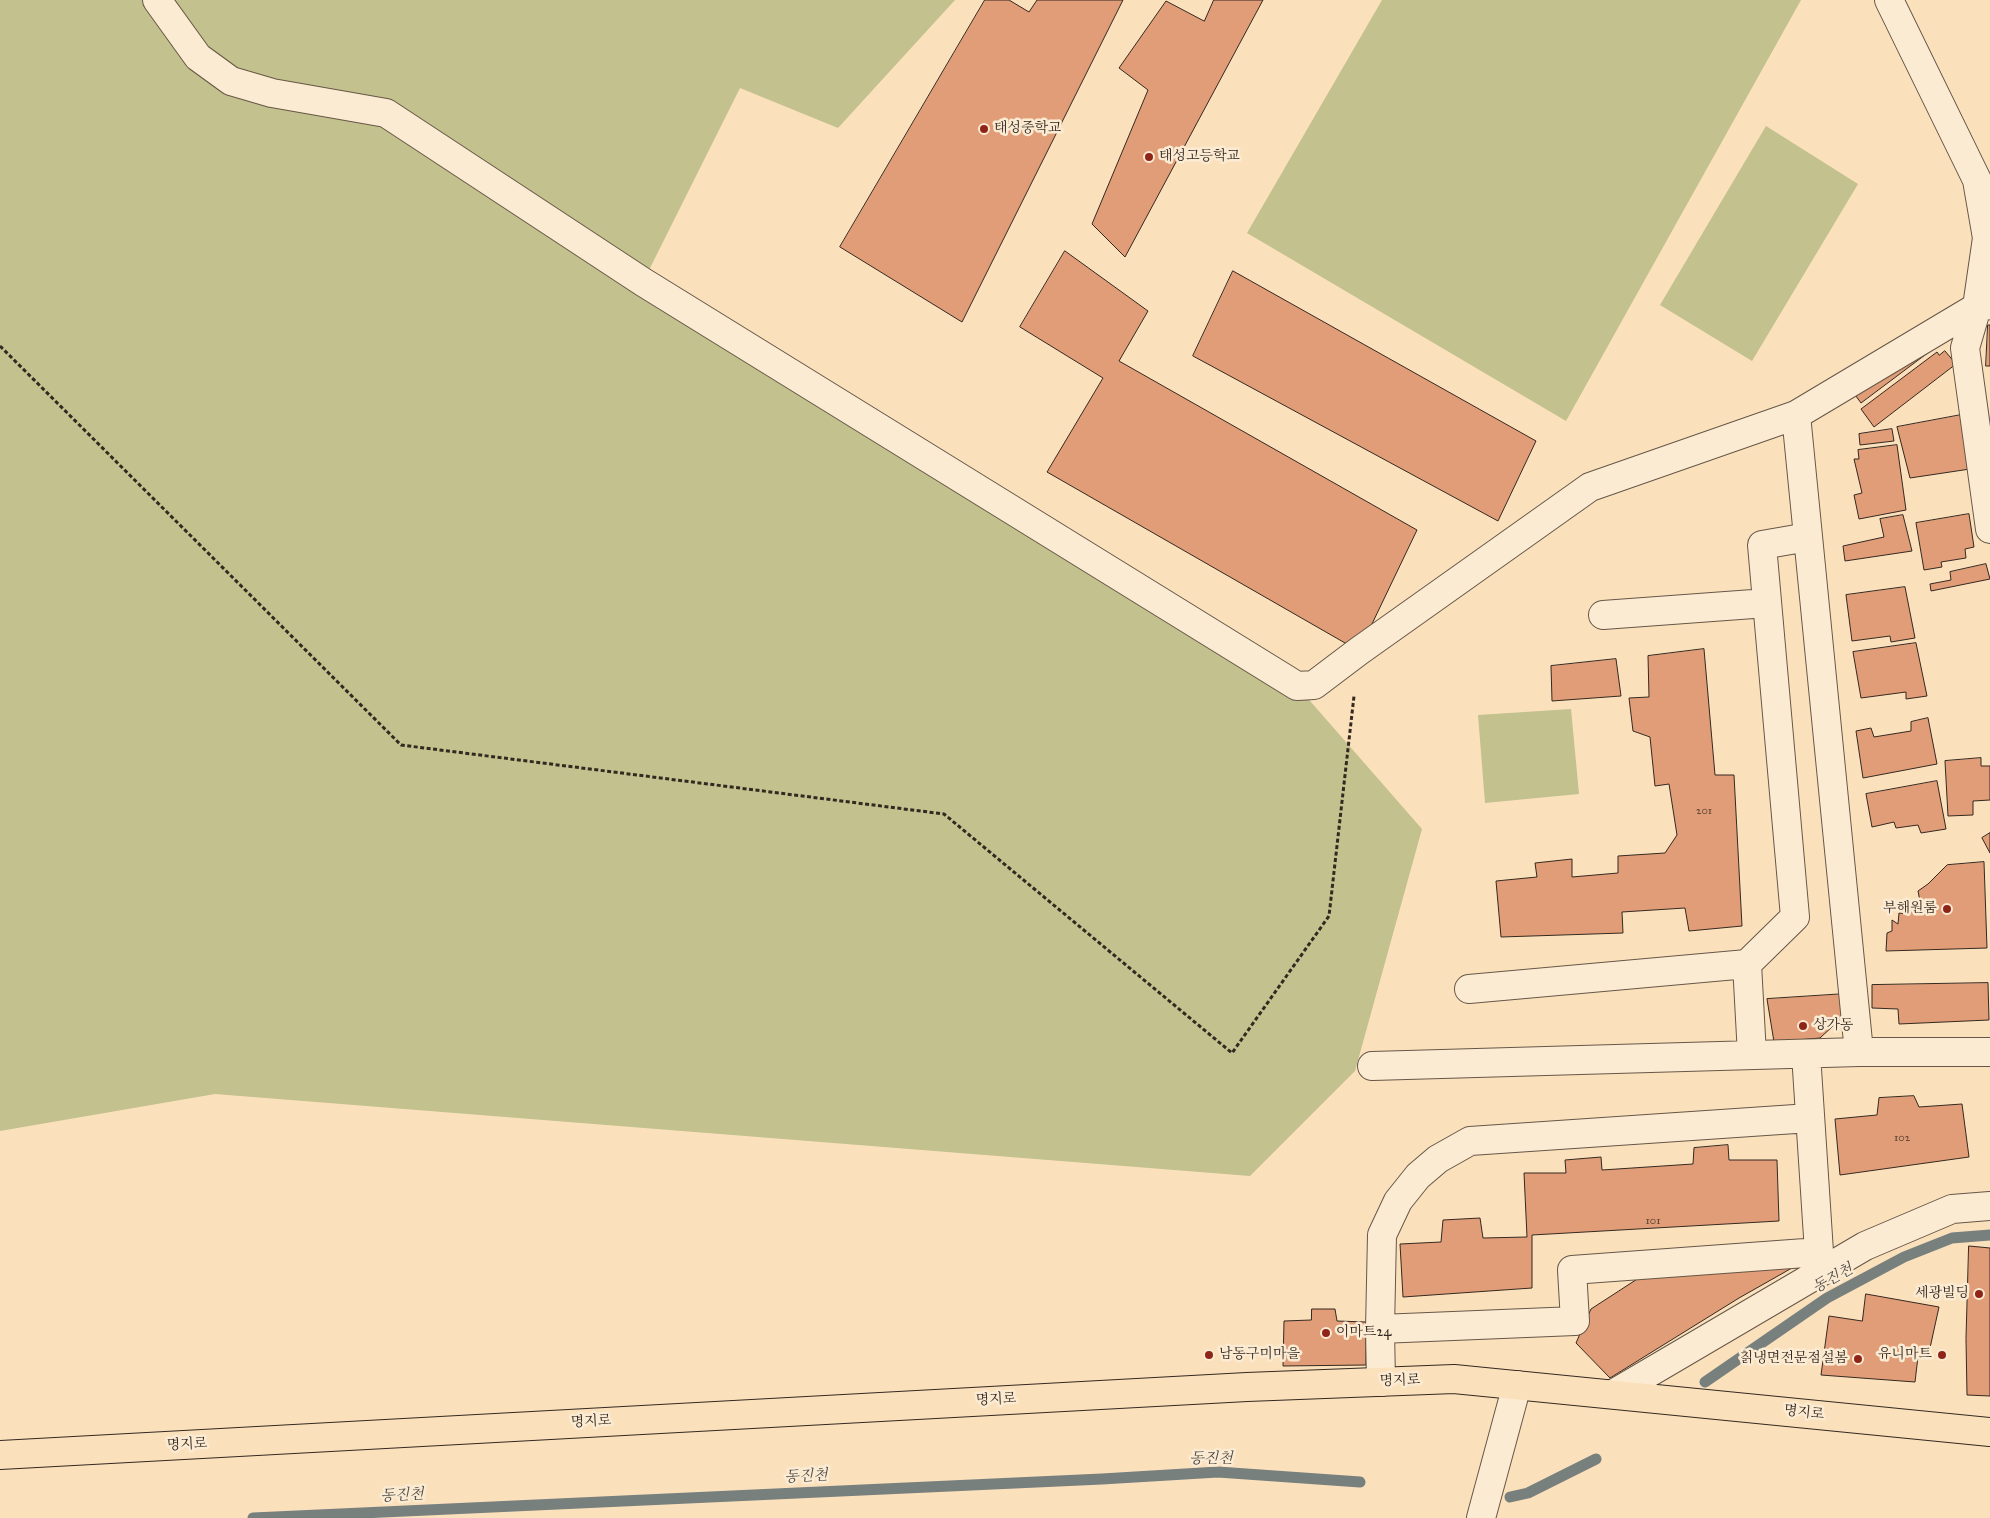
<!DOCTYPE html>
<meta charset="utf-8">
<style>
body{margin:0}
canvas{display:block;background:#fbe0bc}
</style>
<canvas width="1990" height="1518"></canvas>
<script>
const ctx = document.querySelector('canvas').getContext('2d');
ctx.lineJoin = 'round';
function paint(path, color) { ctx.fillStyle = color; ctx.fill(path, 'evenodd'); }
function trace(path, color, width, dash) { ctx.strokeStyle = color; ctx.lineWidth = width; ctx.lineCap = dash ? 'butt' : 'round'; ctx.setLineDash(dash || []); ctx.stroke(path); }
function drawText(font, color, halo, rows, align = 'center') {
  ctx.font = font + ' "IM FELL Great Primer","Noto Serif KR",serif'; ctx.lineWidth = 5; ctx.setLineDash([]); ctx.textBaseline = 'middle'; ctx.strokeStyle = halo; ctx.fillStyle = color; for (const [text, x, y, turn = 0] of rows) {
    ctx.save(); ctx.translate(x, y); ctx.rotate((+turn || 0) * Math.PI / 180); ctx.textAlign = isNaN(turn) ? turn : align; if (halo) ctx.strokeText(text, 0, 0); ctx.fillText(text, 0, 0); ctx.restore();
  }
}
paint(new Path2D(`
 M0,0H955L838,128L740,88L643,282L1297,686L1422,829L1355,1071L1250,1176L215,1094L0,1131Z
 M1382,0H1801L1566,421L1247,233Z
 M1766,126L1858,184L1752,361L1660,305Z
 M1571,709L1579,794L1485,803L1478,715Z`), '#c3c18d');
trace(new Path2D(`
 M1705,1382L1827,1298L1904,1257L1952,1238L1990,1235
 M1510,1497L1528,1493L1596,1459
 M253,1518L1102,1479L1218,1472L1360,1482`), '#78807e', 11);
const building = new Path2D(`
 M985,0H1009L1029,12L1037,0H1123L962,322L840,247Z
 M1214,0H1263L1125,257L1092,224L1148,90L1119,68L1166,1L1204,21Z
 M1065,251L1148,311L1119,361L1417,530L1359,651L1047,472L1103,378L1020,327Z
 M1233,271L1536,441L1498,521L1193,356Z
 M1988,325H1990V366H1986Z
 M1933,349L1861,403L1850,388Z
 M1945,351L1956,364L1874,427L1861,409L1937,352L1939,355Z
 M1961,415L1970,469L1910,478L1897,427Z
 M1892,429L1894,441L1860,445L1859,434Z
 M1897,445L1906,510L1859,519L1854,495L1862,493L1854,459H1859L1858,450Z
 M1969,514L1974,547L1965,549L1966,558L1941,562L1942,567L1924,570L1916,523Z
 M1903,515L1912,551L1845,561L1843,546L1884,537L1880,519Z
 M1986,564L1990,579L1931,591L1930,584L1951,580L1950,572Z
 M1905,587L1915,638L1891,642L1890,636L1852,641L1846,595Z
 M1916,643L1927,696L1906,699V692L1861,698L1853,652Z
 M1704,649L1715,775H1734L1742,926L1689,931L1685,908L1622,912L1623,933L1501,937L1496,881L1537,877L1535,863L1572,859V877L1618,873V856L1665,853L1677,835L1669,784L1655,786L1650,737L1633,731L1629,698L1649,697L1648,656Z
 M1616,659L1621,696L1552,701L1551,666Z
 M1928,718L1937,764L1863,778L1856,731L1871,728L1874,737L1911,731V722Z
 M1981,758V766H1990V800L1973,801V815L1948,816L1945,761Z
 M1937,781L1946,829L1921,833L1918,825L1896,828L1894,822L1872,827L1866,794Z
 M1990,833V853L1982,838Z
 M1984,862L1987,948L1886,951L1887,933L1892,931V920L1898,924L1899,913L1907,914L1908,904L1921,906L1918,891L1928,884L1947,865Z
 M1988,983L1989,1020L1899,1024L1898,1009L1872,1008V985Z
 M1845,994L1846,1014L1820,1038L1774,1042L1767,999Z
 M1914,1096L1919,1107L1962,1104L1969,1157L1840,1175L1835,1119L1877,1115L1879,1098Z
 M1728,1145L1729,1160H1777L1779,1221L1532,1235V1288L1403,1297L1400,1244L1441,1242L1443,1220L1480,1218L1483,1238L1527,1237L1524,1173H1566L1565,1160L1601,1157L1602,1170L1693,1164L1694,1148Z
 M1969,1246L1990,1248V1396L1967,1395L1966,1339Z
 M1792,1268L1739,1298L1610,1378L1576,1343L1591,1309L1645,1274Z
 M1866,1294L1939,1307L1930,1348H1919L1915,1382L1821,1375L1829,1316L1862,1321Z
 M1312,1309H1335L1337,1321L1366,1322V1365L1283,1366L1284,1321L1311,1320Z`);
paint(building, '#e19d77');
trace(building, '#342920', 1);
const minor = new Path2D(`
 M157,0L198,57L231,81L272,93L386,113L643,282L1297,686L1314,685L1359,651L1590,487L1796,415
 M1889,0L1977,180L1987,238L1977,307L1965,348L1990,529
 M1990,305L1977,307L1796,415L1859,1052H1990
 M1603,615L1767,603
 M1747,964L1752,1055
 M1469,989L1747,964L1795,917L1762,545L1808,537
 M1372,1066L1859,1052
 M1380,1329L1382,1235L1398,1201L1418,1176L1438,1159L1470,1141L1810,1118
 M1381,1382L1380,1329L1575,1321L1572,1270L1819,1252L1806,1054
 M1613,1394L1865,1246L1952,1209L1990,1206
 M1481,1518L1517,1385`);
const major = new Path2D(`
 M0,1455L1247,1387L1454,1379L1990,1432`);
trace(minor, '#665747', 30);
trace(major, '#342920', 30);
trace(new Path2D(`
 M0,346L401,745L944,814L1232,1053L1329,916L1354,696`), '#342920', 3, [4, 2.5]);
trace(minor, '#fcebd3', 28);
trace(major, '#fbe0bc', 28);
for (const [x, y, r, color] of [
 [984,129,5,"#8f2418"],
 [1149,157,5,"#8f2418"],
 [1947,909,5,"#8f2418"],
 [1803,1026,5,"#8f2418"],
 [1979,1294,5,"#8f2418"],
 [1326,1333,5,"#8f2418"],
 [1209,1355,5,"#8f2418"],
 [1942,1355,5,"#8f2418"],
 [1858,1359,5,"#8f2418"]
]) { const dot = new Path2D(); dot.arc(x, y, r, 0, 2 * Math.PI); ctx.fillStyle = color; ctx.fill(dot); trace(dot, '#fcebd3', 2); }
drawText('11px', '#5f4636', null, [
 ["201",1704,811],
 ["102",1902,1138],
 ["101",1653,1221]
]);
drawText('14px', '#342920', '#fcebd3', [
 ["태성중학교",994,129],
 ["태성고등학교",1159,157],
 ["부해원룸",1937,909,"right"],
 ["상가동",1813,1026],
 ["세광빌딩",1969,1294,"right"],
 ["이마트24",1336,1333],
 ["남동구미마을",1219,1355],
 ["유니마트",1932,1355,"right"],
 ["칡냉면전문점설봄",1848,1359,"right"]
], 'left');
drawText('14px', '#342920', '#fcebd3', [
 ["명지로",1400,1381,-2],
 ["명지로",996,1400,-3],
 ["명지로",1804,1413,6],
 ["명지로",591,1422,-3],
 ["명지로",187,1445,-3]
]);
drawText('italic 15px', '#504d47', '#fcebd3', [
 ["동진천",1833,1279,-29],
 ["동진천",1211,1459],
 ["동진천",806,1477,-3],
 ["동진천",402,1496,-3]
]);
</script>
